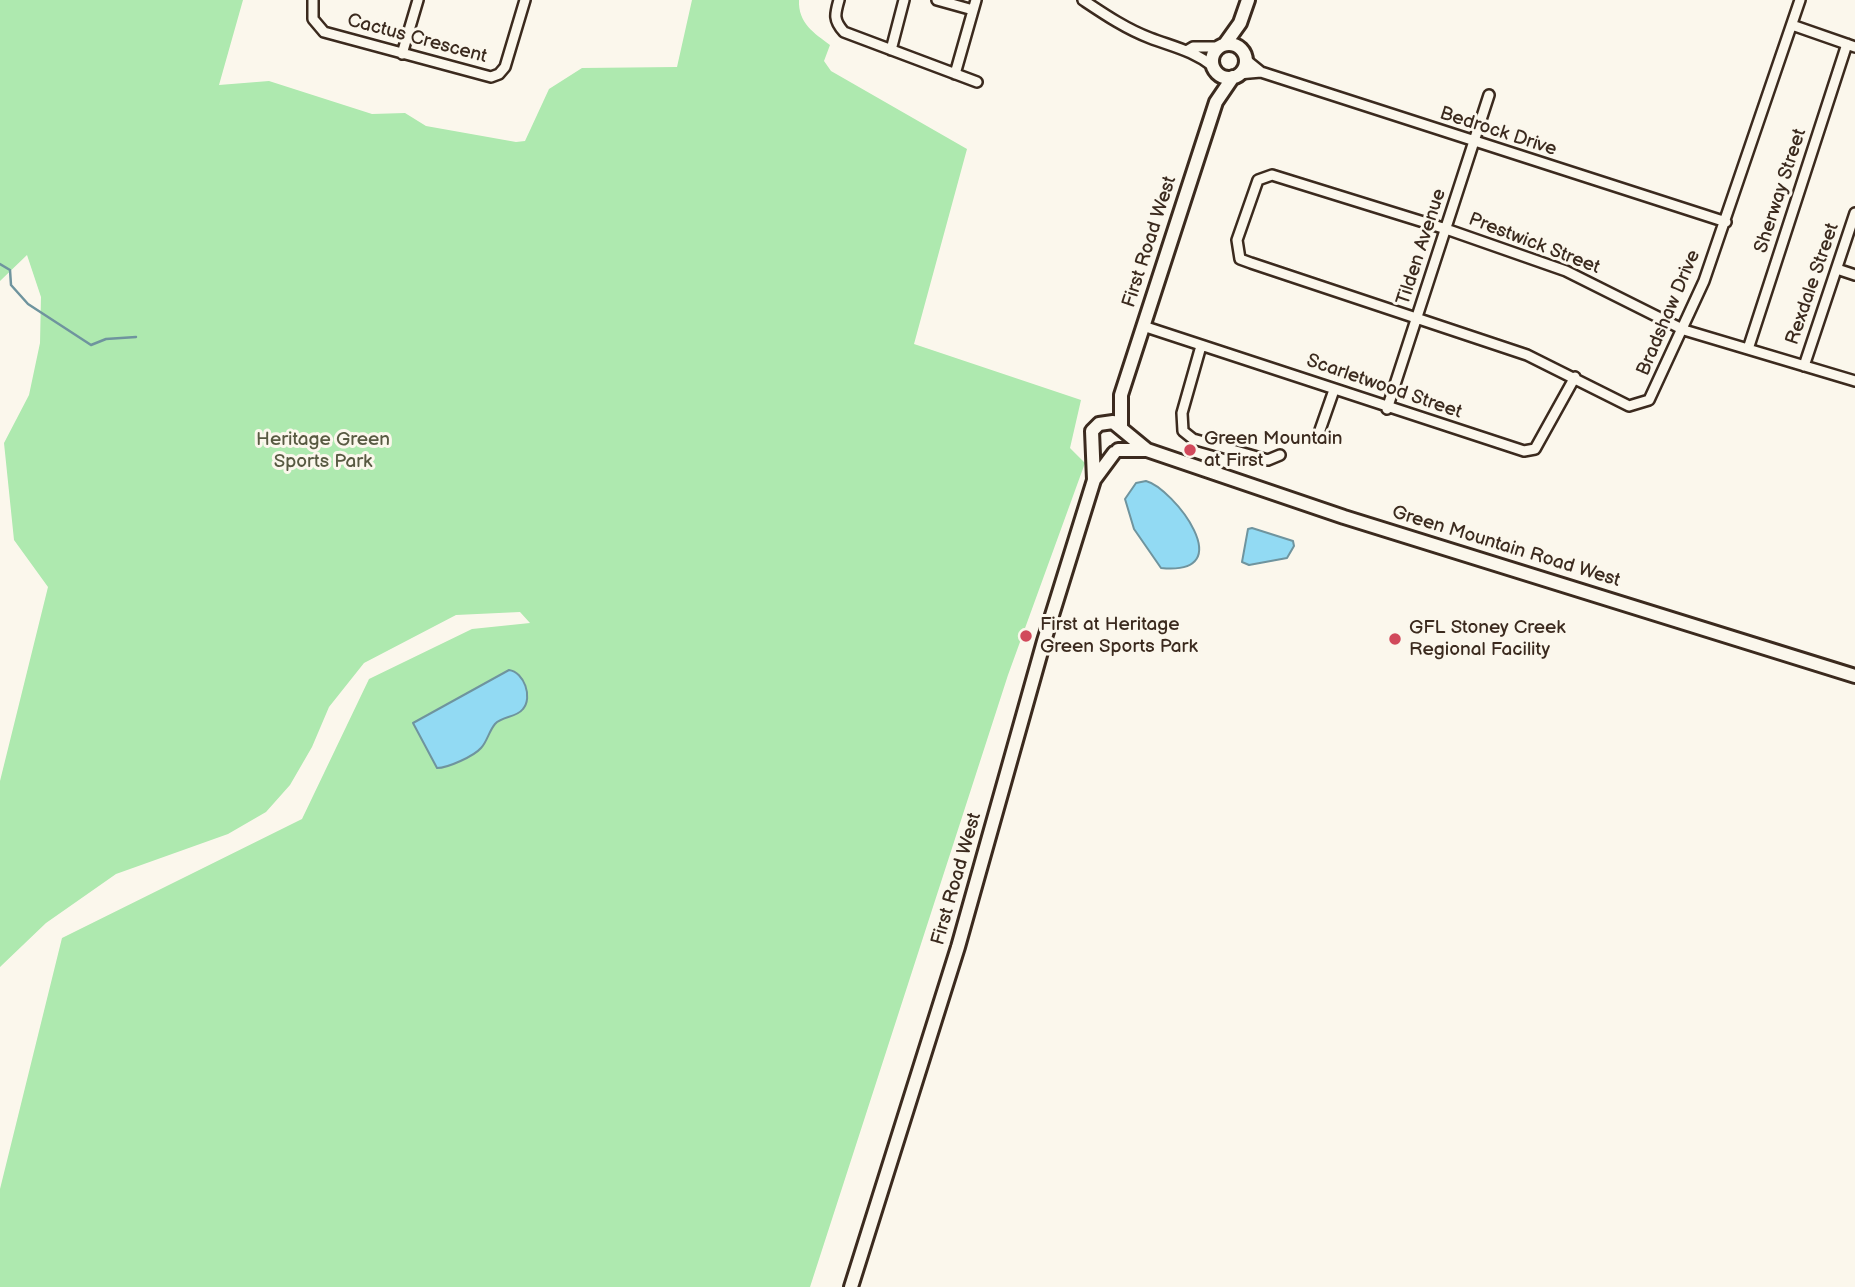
<!DOCTYPE html>
<style>
body{margin:0}
canvas{display:block;background:#fbf7ec}
</style>
<canvas width="1855" height="1287"></canvas>
<script>
const ctx = document.querySelector('canvas').getContext('2d');
ctx.lineJoin = 'round';
function paint(path, color) { ctx.fillStyle = color; ctx.fill(path, 'evenodd'); }
function trace(path, color, width, dash) { ctx.strokeStyle = color; ctx.lineWidth = width; ctx.lineCap = dash ? 'butt' : 'round'; ctx.setLineDash(dash || []); ctx.stroke(path); }
function drawText(font, color, halo, rows, align = 'center') {
  ctx.font = font + ' "Balsamiq Sans",sans-serif'; ctx.lineWidth = 6; ctx.setLineDash([]); ctx.textBaseline = 'middle'; ctx.strokeStyle = halo; ctx.fillStyle = color; for (const [text, x, y, turn = 0] of rows) {
    ctx.save(); ctx.translate(x, y); ctx.rotate((+turn || 0) * Math.PI / 180); ctx.textAlign = isNaN(turn) ? turn : align; if (halo) ctx.strokeText(text, 0, 0); ctx.fillText(text, 0, 0); ctx.restore();
  }
}
paint(new Path2D(`
 M0,0H243L219,85L269,81L372,114L405,113L426,126L516,142L525,141L549,89L582,68L677,67L692,0H799C798,23 814,33 830,45L824,61L831,71L967,149L914,344L1081,400L1070,448L1085,463L1008,675L810,1287H0V1189L62,938L302,819L369,679L472,629L530,623L520,612L456,615L364,663L329,707L312,747L290,785L266,812L228,834L116,874L46,923L0,967V781L48,587L14,540L4,443L29,395L40,343L41,297L27,255L0,281Z`), '#aee9af');
const water = new Path2D(`
 M1146,481C1173,488 1242,576 1161,568L1134,529L1125,499L1136,483Z
 M1252,528L1293,541L1294,546L1287,558L1249,565L1242,562L1248,529Z
 M509,670C524,672 533,697 523,709C516,718 502,716 495,724C489,731 487,742 481,748C474,756 448,768 437,768L413,723Z`);
paint(water, '#92daf3');
trace(water, '#6f949e', 2);
trace(new Path2D(`
 M0,264L10,270L11,285L28,304L91,345L106,339L136,337`), '#6f949e', 2.5);
const street = new Path2D(`
 M313,0V19L324,32L491,77L499,74L505,67L525,0
 M839,0C835,14 833,20 844,32L977,82
 M937,0L973,10
 M1083,0C1104,14 1126,29 1150,38C1174,47 1194,51 1214,67
 M1800,0L1704,281L1649,400L1629,406L1527,355L1251,263L1240,259L1237,240L1258,180L1272,175L1446,229L1566,271L1684,330L1855,381
 M1792,25L1855,47
 M891,50L904,0
 M1188,50L1193,47H1219
 M402,54L418,0
 M1245,59L1261,72
 M955,74L976,0
 M1238,74L1261,72L1726,222
 M1837,269L1855,275
 M1143,326L1524,451L1535,449L1575,377
 M1201,346L1182,413L1183,431L1193,439L1268,460L1280,455
 M1748,349L1847,44
 M1804,366L1855,213
 M1387,409L1489,95
 M1320,430L1334,390`);
const secondary = new Path2D(`
 M1225,44L1240,23L1248,0
 M1212 61a17 17 0 1 1 34 0a17 17 0 1 1-34 0Z
 M1121,428V395L1216,102L1233,77
 M1118,450H1147
 M1094,480L1092,431L1099,424L1113,422L1147,450L1344,517L1855,676
 M851,1287L958,947L1044,641L1094,480L1114,453`);
trace(street, '#3b2a1e', 14);
trace(secondary, '#3b2a1e', 18);
trace(street, '#fbf7ec', 9);
trace(secondary, '#fbf7ec', 12);
for (const [x, y, r, color] of [
 [1190,450,7,"#d1495b"],
 [1026,636,7,"#d1495b"],
 [1395,639,7,"#d1495b"]
]) { const dot = new Path2D(); dot.arc(x, y, r, 0, 2 * Math.PI); ctx.fillStyle = color; ctx.fill(dot); trace(dot, '#fbf7ec', 2.5); }
drawText('19px', '#3b2a1e', '#fbf7ec', [
 ["Cactus Crescent",417,39,15],
 ["Bedrock Drive",1498,132,18],
 ["Sherway Street",1781,191,-72],
 ["First Road West",1150,242,-72],
 ["Prestwick Street",1534,244,21],
 ["Tilden Avenue",1422,247,-72],
 ["Rexdale Street",1813,284,-71],
 ["Bradshaw Drive",1669,313,-67],
 ["Scarletwood Street",1384,387,19],
 ["Green Mountain Road West",1506,547,17],
 ["First Road West",957,879,-74]
]);
drawText('19px', '#3b2a1e', '#fbf7ec', [
 ["Green Mountain",1204,439],
 ["at First",1204,461],
 ["First at Heritage",1040,625],
 ["Green Sports Park",1040,647],
 ["GFL Stoney Creek",1409,628],
 ["Regional Facility",1409,650]
], 'left');
drawText('19px', '#585a42', '#fbf7ec', [
 ["Heritage Green",323,440],
 ["Sports Park",323,462]
]);
</script>
